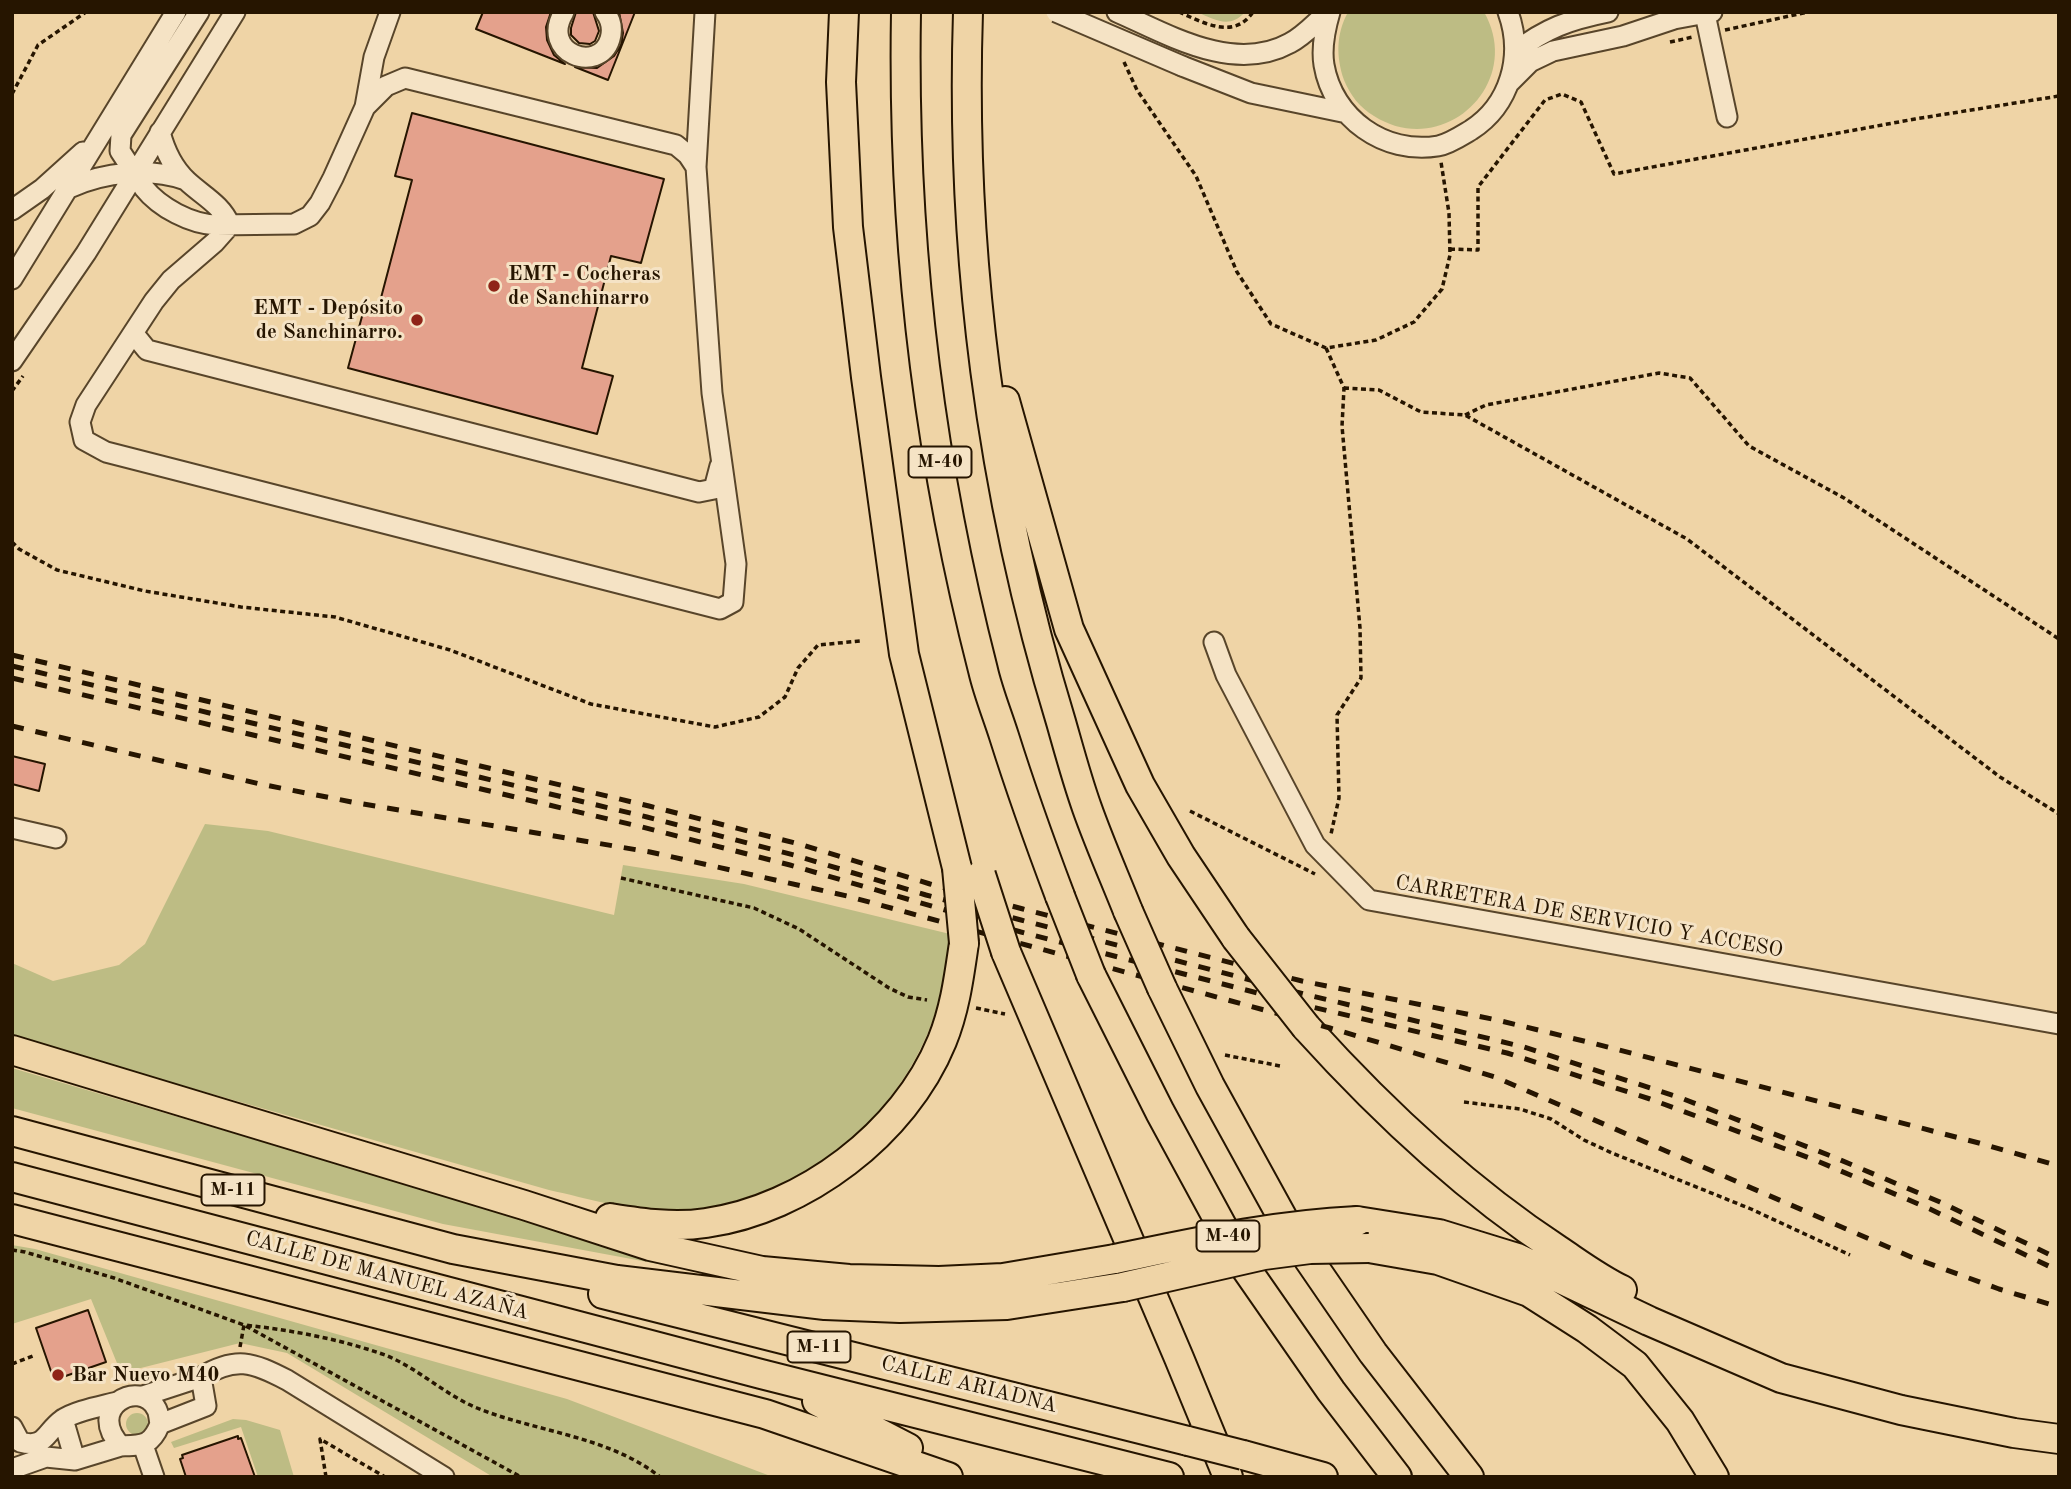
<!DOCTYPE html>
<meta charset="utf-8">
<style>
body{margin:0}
#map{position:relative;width:2071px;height:1489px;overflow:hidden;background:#efd4a6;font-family:"Old Standard TT",serif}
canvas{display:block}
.frame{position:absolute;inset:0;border:14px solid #261500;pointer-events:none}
</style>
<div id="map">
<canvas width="2071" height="1489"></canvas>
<div class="frame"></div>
</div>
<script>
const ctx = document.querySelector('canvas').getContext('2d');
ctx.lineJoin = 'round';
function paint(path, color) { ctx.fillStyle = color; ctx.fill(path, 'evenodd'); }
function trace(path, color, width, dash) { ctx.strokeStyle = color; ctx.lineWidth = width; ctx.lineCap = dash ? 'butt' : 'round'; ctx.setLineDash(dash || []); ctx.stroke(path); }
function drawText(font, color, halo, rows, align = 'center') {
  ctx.font = font + ' "Old Standard TT",serif'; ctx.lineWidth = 6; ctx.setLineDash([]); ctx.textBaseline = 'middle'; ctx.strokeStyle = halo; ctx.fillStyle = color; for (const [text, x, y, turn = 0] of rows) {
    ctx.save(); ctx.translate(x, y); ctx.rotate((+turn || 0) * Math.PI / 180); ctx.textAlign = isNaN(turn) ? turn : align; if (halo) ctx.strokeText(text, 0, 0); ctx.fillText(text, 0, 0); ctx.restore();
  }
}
paint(new Path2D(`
 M1197,12H1245C1230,29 1215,20 1197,12Z
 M1348,12H1484C1525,84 1443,160 1374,116C1360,108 1350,95 1344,80C1336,57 1336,34 1348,12Z
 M205,824L268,831L614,915L623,865L744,884L950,934C943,1079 834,1191 691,1210C644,1216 595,1200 549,1190L12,1037V963L53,981L119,965L145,944Z
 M12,1068L419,1188L618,1243L680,1268L443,1224L12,1108Z
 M12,1245L35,1249L567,1399L773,1477H493L287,1353L240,1343L121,1373L91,1299L12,1324Z
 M126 1424a11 11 0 1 1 22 0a11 11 0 1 1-22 0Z
 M233,1419L246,1420L280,1430L294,1477H258L241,1427L174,1448L171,1442Z`), '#bdbc84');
const building = new Path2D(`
 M483,12H551L546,27L547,40L554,55L565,64L476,29Z
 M576,12H593L599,31L595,41L590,44L579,43L571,35V28Z
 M619,12H635L608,80L575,67L597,68L614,56L621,45L623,33Z
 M412,113L664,179L641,263L611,256L582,368L613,376L597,434L348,368L364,309L377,313L412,180L395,176Z
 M12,756L45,764L39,791L12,784Z
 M88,1310L106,1362L54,1380L36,1328Z
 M238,1436V1439L241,1438L255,1477H186L180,1459L183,1458L182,1455Z`);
paint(building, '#e4a18c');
trace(building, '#261500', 2);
const minor = new Path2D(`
 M199,12L121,135L120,151C128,163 136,176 144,188C160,208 191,224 216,225L294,224L310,216L320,203L333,178L365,107L374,57L390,12
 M564,12C539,53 599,75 610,39C613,29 611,20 605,12
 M1117,12C1169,35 1234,74 1290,43C1304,36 1316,22 1328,12
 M1330,12C1325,29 1321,47 1324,65C1333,118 1384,155 1438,146C1449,144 1461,136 1471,130C1510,105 1524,56 1508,12
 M1705,14L1727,117
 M1515,52C1546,28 1569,20 1608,12
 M1182,66L1251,93L1347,113
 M1510,82L1530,62L1553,51L1623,36L1674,19L1712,12
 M365,107L386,86L405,78L676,145L688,155L696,167
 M160,132C165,151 173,168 187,181C203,196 221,204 230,225
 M69,188C105,172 148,167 186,180
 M12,210L42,189L83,152
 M230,225L215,242L171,280L154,301L86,405L80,422L84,440L106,452L720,609L733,602L736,564L712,393L696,167L705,12
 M12,279L176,12
 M134,334L147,350L699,492L714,489L720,466
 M12,361L86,253L235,12
 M1214,642L1226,675L1315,845L1369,900L2059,1024
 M12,828L56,838
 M201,1377C236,1356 252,1362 287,1380L444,1477
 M143,1396L201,1377L206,1406L160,1424C151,1446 143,1445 121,1446C85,1408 139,1378 156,1408C159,1412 159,1420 160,1424
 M63,1419L75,1460
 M12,1427L20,1442C46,1449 45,1432 62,1420C74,1411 102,1406 117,1402
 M143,1445L154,1477
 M12,1469L46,1457L75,1460L121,1446`);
const highway = new Path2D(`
 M844,12L841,82L848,227L866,377L904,654L957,868
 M906,12C902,233 928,456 983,670C988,692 997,714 1004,736C1021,790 1040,843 1060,896
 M968,12C960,251 991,493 1061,722C1069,750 1077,780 1087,808C1099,842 1114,876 1128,911
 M1005,401L1069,629L1140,785L1181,856L1236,938
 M1006,952L1179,1358L1228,1477
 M1091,975L1160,1112L1242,1263L1331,1391L1397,1477
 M1162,988L1210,1086L1292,1235L1373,1353L1469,1477
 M1306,1027C1381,1110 1465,1189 1558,1250C1579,1264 1599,1279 1622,1290
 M12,1050L524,1205L650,1246L762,1271L849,1279L939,1281L1003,1278L1115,1259
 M12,1131L453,1249L617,1280L825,1305L900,1308L1007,1305L1123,1287
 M12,1177L761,1374L1169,1477
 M610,1218C642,1223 673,1228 706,1223C804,1209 904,1134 942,1041C955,1009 959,977 964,943
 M12,1219L765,1414L948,1477
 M1357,1221L1439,1234L1517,1258L1649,1321L1781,1378L1901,1410L2014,1433L2059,1439
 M1369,1248L1438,1260L1529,1292L1587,1329L1635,1365L1680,1421L1714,1477
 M603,1294L1188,1441
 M817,1401L908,1448
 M1243,1455L1323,1477`);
trace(minor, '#58452a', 23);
trace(highway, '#261500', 32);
trace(new Path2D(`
 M1179,12C1204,23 1234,40 1253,12
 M1725,30L1808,12
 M1670,42L1693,37
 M1124,62L1137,90L1196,176L1237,272L1271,324L1326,348L1376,340L1414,322L1442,289L1450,255L1449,213L1441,162
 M12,94L38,45L86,12
 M1450,249L1478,250V187L1545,100L1562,94L1581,102L1614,174L1915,119L2059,96
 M1326,348L1344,388L1342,426L1360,628L1361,678L1337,715L1339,798L1331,834
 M1344,388L1379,390L1421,412L1465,415L1687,539L2000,777L2059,814
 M12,391L23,376
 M1465,415L1486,405L1659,373L1690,378L1749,446L1844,498L2059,639
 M12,542L19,549L57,570L145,591L241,607L335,617L450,650L591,704L715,727L759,717L785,697L798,668L818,645L860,641
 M1190,811L1315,874
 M621,878L754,908L799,929L889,988L908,997L927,1000
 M976,1008L1005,1014
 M1225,1055L1280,1066
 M1464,1102L1520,1109L1551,1119L1584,1140L1612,1153L1751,1209L1850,1255
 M12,1250L25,1252L114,1278L244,1325L521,1477
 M240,1347L244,1325C291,1330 340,1339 385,1355C418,1368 445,1395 477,1408C536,1432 609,1436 660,1477
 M12,1364L33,1356
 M326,1477L320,1439L385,1477`), '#261500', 3.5, [5, 3.5]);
trace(minor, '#f5e3c5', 19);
trace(highway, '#efd4a6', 28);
trace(new Path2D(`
 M12,655L649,806L799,844L930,884L1023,909L1302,981L1497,1020L1596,1044L1979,1143L2059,1166
 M12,666L647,817L794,855L926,895L1021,920L1308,995L1524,1047L1681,1098L1831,1156L1940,1202L2059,1259
 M12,678L642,827L790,865L1021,932L1312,1007L1507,1053L1650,1099L1815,1160L1930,1209L2059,1271
 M12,726L260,784L357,803L650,852L847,896L1330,1028L1495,1077L1911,1257L1999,1289L2059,1307`), '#261500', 5, [12, 12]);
const minorBridge = new Path2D(`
 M1056,12L1182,66`);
const highwayBridge = new Path2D(`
 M957,868L964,943
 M981,875L1006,952
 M1060,896L1091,975
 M1128,911L1162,988
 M1236,938L1306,1027
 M1115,1259C1197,1242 1273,1225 1357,1221
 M1123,1287L1264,1255L1310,1249L1369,1248
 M1188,1441L1243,1455`);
trace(minorBridge, '#58452a', 23, []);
trace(highwayBridge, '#261500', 32, []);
trace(minorBridge, '#f5e3c5', 19);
trace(highwayBridge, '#efd4a6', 28);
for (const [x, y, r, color] of [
 [494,286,7,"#8f2418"],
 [417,320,7,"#8f2418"],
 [58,1375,7,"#8f2418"]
]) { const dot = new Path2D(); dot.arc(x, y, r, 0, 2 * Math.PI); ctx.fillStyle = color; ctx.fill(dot); trace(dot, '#f5e3c5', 2.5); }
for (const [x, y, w] of [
 [940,462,63],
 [233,1190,63],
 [1228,1236,63],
 [819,1347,63]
]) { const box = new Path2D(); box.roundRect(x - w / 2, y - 15.5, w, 31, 5); ctx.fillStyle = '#f5e3c5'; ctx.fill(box); trace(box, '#261500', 2); }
drawText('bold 19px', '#261500', null, [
 ["M-40",940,462],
 ["M-11",233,1190],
 ["M-40",1228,1236],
 ["M-11",819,1347]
]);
drawText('bold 21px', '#261500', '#f5e3c5', [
 ["EMT - Cocheras",508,274],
 ["de Sanchinarro",508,298],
 ["EMT - Depósito",403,308,"right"],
 ["de Sanchinarro.",403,332,"right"],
 ["Bar Nuevo M40",72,1375]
], 'left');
drawText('21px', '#261500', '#f5e3c5', [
 ["CARRETERA DE SERVICIO Y ACCESO",1589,917,10],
 ["CALLE DE MANUEL AZAÑA",387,1276,15],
 ["CALLE ARIADNA",969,1385,14]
]);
</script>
